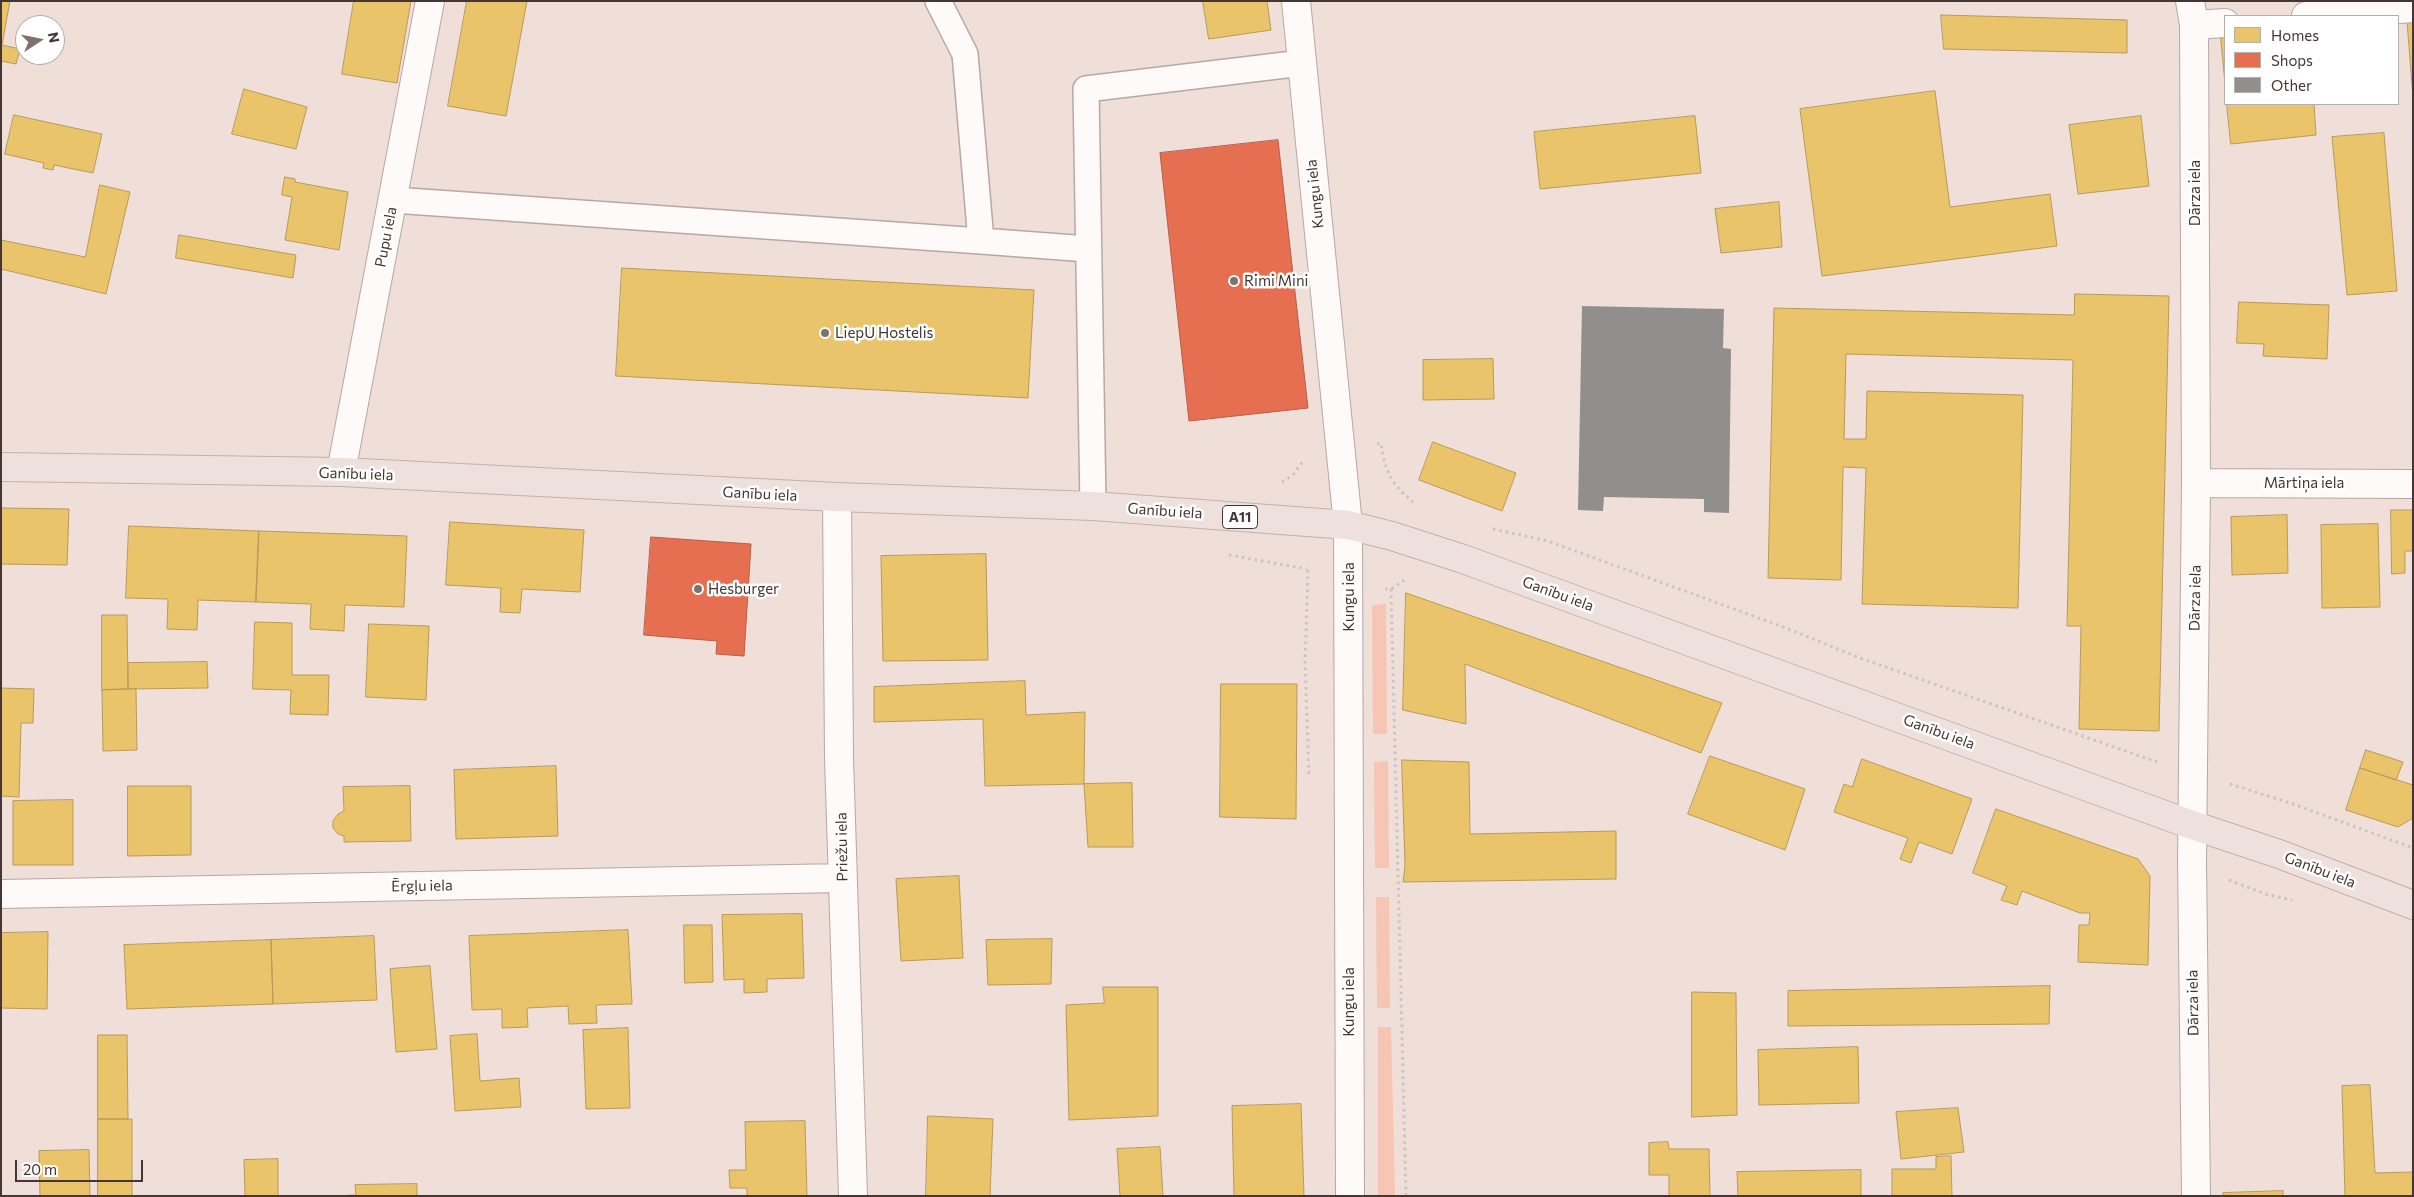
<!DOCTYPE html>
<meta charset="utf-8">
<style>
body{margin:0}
#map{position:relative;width:2414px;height:1197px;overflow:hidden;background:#f0ded8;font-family:Commissioner,sans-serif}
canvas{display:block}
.frame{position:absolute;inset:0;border:2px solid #443733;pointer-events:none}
.legend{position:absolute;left:2224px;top:15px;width:175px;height:90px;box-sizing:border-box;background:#fff;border:1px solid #b4afad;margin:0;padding:6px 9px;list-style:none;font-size:15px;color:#443733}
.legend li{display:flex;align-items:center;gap:10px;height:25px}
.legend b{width:25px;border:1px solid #b4afad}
.north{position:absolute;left:15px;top:15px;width:50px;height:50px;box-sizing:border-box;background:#fff;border:1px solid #b4afad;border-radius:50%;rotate:79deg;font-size:14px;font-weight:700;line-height:20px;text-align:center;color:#443733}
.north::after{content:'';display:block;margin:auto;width:18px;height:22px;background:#80716d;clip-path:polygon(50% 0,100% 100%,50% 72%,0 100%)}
.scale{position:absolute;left:15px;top:1160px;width:128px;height:22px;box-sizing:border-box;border:2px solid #443733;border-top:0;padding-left:6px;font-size:15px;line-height:18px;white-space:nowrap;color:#443733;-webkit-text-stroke:4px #fff;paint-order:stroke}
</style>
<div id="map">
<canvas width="2414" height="1197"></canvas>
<div class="frame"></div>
<ul class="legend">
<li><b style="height:14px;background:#e9c46a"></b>Homes</li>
<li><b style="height:14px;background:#e76f51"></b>Shops</li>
<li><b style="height:14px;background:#918f8d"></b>Other</li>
</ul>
<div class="north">N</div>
<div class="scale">20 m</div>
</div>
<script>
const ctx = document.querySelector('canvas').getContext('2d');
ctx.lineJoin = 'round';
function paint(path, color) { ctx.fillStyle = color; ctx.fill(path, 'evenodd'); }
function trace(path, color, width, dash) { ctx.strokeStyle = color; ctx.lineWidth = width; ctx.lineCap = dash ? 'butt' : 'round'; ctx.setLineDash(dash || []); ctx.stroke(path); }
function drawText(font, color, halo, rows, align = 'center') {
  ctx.font = font + ' Commissioner,sans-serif'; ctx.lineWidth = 5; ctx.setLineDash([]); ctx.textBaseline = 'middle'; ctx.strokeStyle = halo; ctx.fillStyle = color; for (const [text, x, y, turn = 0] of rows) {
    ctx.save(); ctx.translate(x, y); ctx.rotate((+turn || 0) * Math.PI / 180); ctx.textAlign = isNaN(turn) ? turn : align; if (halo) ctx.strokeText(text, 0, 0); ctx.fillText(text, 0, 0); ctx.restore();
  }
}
paint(new Path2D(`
 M1386,604L1387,734H1373L1372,605Z
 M1388,761L1389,868H1375L1374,762Z
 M1376,897H1389L1390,1008H1377Z
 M1378,1027H1391L1395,1196H1378Z`), '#f7c5b3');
const homes = new Path2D(`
 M1,1H10L2,45L20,49L16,64L1,61Z
 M354,1H411L397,83L342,74Z
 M467,1H527L506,116L448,106Z
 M1203,1H1267L1271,30L1209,39Z
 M1941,15L2127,20V53L1944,49Z
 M2407,16H2413V97Z
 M2225,31V83L2220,32Z
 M244,89L307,107L296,149L232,134Z
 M1935,91L1950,207L2050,194L2057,246L1822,276L1800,109Z
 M2227,104H2314L2316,135L2231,144Z
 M14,115L102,134L93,173L54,165L53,170L43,168L44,163L5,154Z
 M1695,116L1701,173L1540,189L1534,132Z
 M2141,116L2149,186L2078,194L2069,125Z
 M2384,133L2397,291L2347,295L2332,137Z
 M285,177L295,179V182L348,192L339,250L285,240L292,197L282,195Z
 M100,185L130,192L106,294L1,269V240L85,257Z
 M1779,202L1782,247L1721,253L1715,209Z
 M179,235L296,255L293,278L176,258Z
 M622,268L1034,290L1028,398L616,376Z
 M2075,294L2169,296L2159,731L2079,729L2081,626H2067L2073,360L1846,354L1844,439H1866L1867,391L2023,395L2018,608L1862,604L1866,468L1843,467L1841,580L1768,578L1774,308L2074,315Z
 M2239,302L2329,305L2327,359L2263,356L2264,344L2237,343Z
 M1493,359L1494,399L1423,400V360Z
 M1433,442L1516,473L1502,511L1419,480Z
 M1,508L69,509L67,565L1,564Z
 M2391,510H2413V551H2405V573L2392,574Z
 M2287,515L2288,573L2232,575L2231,517Z
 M450,522L584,530L580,592L522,589L520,613L500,612L501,588L446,585Z
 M2378,524L2380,607L2322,608L2321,525Z
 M129,526L259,531L256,602L198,600L197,630L167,629L168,599L126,598Z
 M259,531L407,536L404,607L345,605L344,631L310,629L311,604L256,602Z
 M986,554L988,660L883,661L881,556Z
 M1406,593L1722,703L1701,753L1465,664L1466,724L1403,710Z
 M102,615H127L128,689L102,690Z
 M255,622L292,623V675H329L328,715L290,714L291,690L253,689Z
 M369,624L429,626L426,700L366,697Z
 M207,662L208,688L128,689V663Z
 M1025,681L1026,715L1085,712L1084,784L985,786L983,719L874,722V687Z
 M1221,684H1297L1296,819L1220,817Z
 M1,688L34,689L33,723H21L19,797L1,796Z
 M136,689L137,750L103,751L102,690Z
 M2366,750L2403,762L2396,780L2360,768Z
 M1710,756L1805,789L1785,850L1688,814Z
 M1862,759L1972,799L1952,854L1919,842L1911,863L1900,859L1908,838L1834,812L1844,784L1852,787Z
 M1402,760L1469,762L1470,834L1616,831V879L1403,882L1405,866Z
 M556,766L558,836L456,839L454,770Z
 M2360,768L2413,785V818L2398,827L2346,810Z
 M1132,783L1133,847H1088L1084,784Z
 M128,786H191V855L128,856Z
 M410,786L411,841L344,842V836L338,834L333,828V821L338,814L344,811L343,787Z
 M73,800V865H13V801Z
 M1996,809L2138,859L2150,876L2148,965L2078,962L2079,925H2089L2090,913H2080L2022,891L2017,905L2001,900L2007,886L1973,873Z
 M959,876L963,958L901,961L896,879Z
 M802,914L804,978L767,979V992L744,993V979L724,980L722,915Z
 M684,925H712L713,982L685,983Z
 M628,930L632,1004L596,1005L597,1023L569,1024L568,1006L527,1008L528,1027L502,1028V1009L472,1010L469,936Z
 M48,932L47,1009L1,1008V933Z
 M374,936L377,1000L273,1004L271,940Z
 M1052,939L1051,984L988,985L986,940Z
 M271,940L273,1004L127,1009L124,945Z
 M430,966L437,1049L396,1052L390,969Z
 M2050,986L2049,1024L1788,1026V991Z
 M1103,987H1158V1116L1069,1120L1066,1005L1104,1003Z
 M1692,992L1736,993L1737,1115L1692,1117Z
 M628,1028L630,1108L586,1109L583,1030Z
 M477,1034L480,1081L519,1078L521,1107L455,1111L450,1036Z
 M98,1035H127L128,1119H98Z
 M1858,1047L1859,1103L1759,1105L1758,1050Z
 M2370,1085L2375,1173L2413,1172V1196H2345L2342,1086Z
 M1301,1104L1304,1196H1234L1232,1106Z
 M1958,1108L1964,1152L1901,1159L1896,1112Z
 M928,1116L993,1119L990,1196H926Z
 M98,1119H132V1196H98Z
 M805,1121L807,1196H747V1188H730L729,1170H746L745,1122Z
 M1668,1142L1669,1149H1709L1710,1196H1669V1175H1649V1143Z
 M1160,1147L1163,1196H1120L1117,1149Z
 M89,1150L90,1196H40L39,1151Z
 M1951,1156L1952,1196H1892V1169H1936V1157Z
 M278,1159V1196H245L244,1160Z
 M1861,1170V1196H1738L1737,1172Z
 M417,1184V1196H333L356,1195L355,1185Z
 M2283,1191V1196H2223V1193Z`);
paint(homes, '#e9c46a');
trace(homes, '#b89a5a', 1);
const shops = new Path2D(`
 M1278,140L1308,408L1189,421L1160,153Z
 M651,537L751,544L744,656L716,654L717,641L644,635Z`);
paint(shops, '#e76f51');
trace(shops, '#b65e48', 1);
paint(new Path2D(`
 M1582,306L1724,309L1723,348L1731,349L1729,513L1704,512V499L1604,497L1603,511L1578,510Z`), '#918f8d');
const lane = new Path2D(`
 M393,200L981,241L965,54L938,1
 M981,241L1088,249
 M1093,506L1086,89L1302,63`);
const street = new Path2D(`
 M2190,1L2194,25L2196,483L2192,861L2196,1196
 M2306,16L2413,8
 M2194,25L2225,23
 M341,472L430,1
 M2196,483L2413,484
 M837,497L839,758L853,1196
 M1,894L842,878`);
const secondary = new Path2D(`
 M1296,1L1348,525L1350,1196`);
const highway = new Path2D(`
 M1,467L341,472L837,497L1093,506L1348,525L1392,536L1463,559L2192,825L2279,854L2413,905`);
trace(lane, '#b6a8a4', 28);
trace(street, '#b6a8a4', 30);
trace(secondary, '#b6a8a4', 30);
trace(highway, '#c4b0aa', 30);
trace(new Path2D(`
 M1377,444L1381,443C1385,471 1391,484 1413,502
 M1282,482L1293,475L1303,461
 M1493,529L1548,541L1786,628L1860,658L2157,762
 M1229,555L1307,569
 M1308,570L1305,663L1309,777
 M1385,589H1391L1406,579
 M1391,589L1406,1196
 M2230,784L2293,804L2413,848
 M2229,880L2265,894L2292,900`), '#cac5c3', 3, [2.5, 4]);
trace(lane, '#fdfaf9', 25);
trace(street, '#fdfaf9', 28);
trace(secondary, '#fdfaf9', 28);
trace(highway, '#eee1dd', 28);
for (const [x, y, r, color] of [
 [1234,281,5,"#80716d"],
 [825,333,5,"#80716d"],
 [698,589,5,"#80716d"]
]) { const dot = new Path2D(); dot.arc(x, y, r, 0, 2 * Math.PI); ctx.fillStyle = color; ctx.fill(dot); trace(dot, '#fff', 2); }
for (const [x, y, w] of [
 [1240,517,35]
]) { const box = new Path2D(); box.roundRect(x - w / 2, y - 11.5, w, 23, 4); ctx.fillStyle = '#fff'; ctx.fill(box); trace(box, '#443733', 1); }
drawText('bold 14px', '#443733', null, [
 ["A11",1240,517]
]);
drawText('15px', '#443733', '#fff', [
 ["Dārza iela",2195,193,-90],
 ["Kungu iela",1315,194,-96],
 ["Pupu iela",386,237,-79],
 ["Ganību iela",356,474,2],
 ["Mārtiņa iela",2304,483],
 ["Ganību iela",760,494,3],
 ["Ganību iela",1165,511,4],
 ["Ganību iela",1558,594,20],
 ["Kungu iela",1349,597,-90],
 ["Dārza iela",2195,598,-89],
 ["Ganību iela",1939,732,20],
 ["Priežu iela",842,847,-91],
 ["Ganību iela",2320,870,21],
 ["Ērgļu iela",422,886,-1],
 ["Kungu iela",1349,1002,-90],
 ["Dārza iela",2193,1003,-91]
]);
drawText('15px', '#443733', '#fff', [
 ["Rimi Mini",1244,281],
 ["LiepU Hostelis",835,333],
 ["Hesburger",708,589]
], 'left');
</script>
